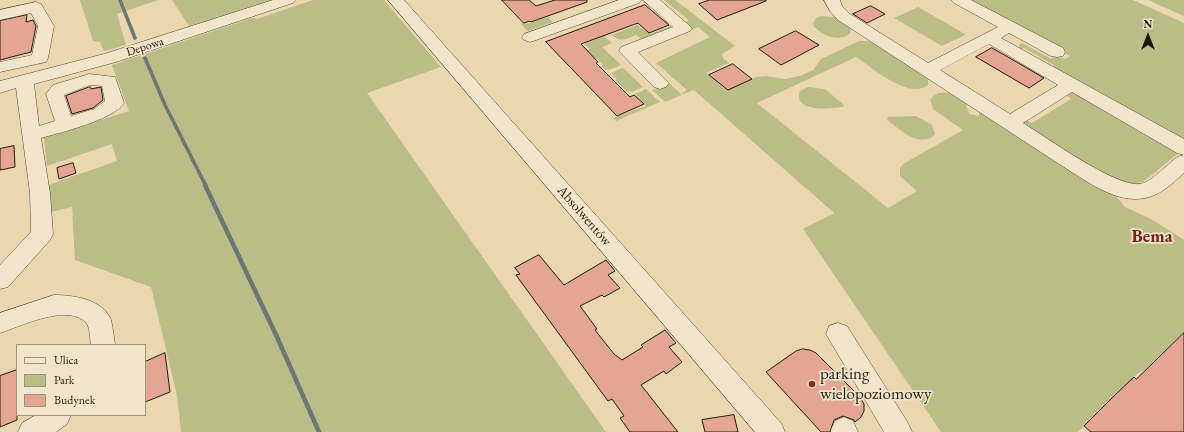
<!DOCTYPE html>
<meta charset="utf-8">
<style>
body{margin:0}
#map{position:relative;width:1184px;height:432px;overflow:hidden;background:#ead7af;font-family:"EB Garamond",serif}
canvas{display:block}
.legend{position:absolute;left:16px;top:344px;width:130px;height:72px;box-sizing:border-box;background:#f1e5cb;border:1px solid #9e937f;margin:0;padding:5px 7px;list-style:none;font-size:12px;color:#21180c}
.legend li{display:flex;align-items:center;gap:8px;height:20px}
.legend b{width:20px;border:1px solid #9e937f}
.north{position:absolute;left:1128px;top:16px;width:40px;height:40px;-webkit-text-stroke:3px #f1e5cb;paint-order:stroke;rotate:0deg;font-size:11px;font-weight:700;line-height:16px;text-align:center;color:#21180c}
.north::after{content:'';display:block;margin:auto;width:14px;height:18px;background:#21180c;clip-path:polygon(50% 0,100% 100%,50% 72%,0 100%)}
</style>
<div id="map">
<canvas width="1184" height="432"></canvas>
<ul class="legend">
<li><b style="height:5px;background:#f1e5cb"></b>Ulica</li>
<li><b style="height:11px;background:#bbbd87"></b>Park</li>
<li><b style="height:11px;background:#e4a592"></b>Budynek</li>
</ul>
<div class="north">N</div>
</div>
<script>
const ctx = document.querySelector('canvas').getContext('2d');
ctx.lineJoin = 'round';
function paint(path, color) { ctx.fillStyle = color; ctx.fill(path, 'evenodd'); }
function trace(path, color, width, dash) { ctx.strokeStyle = color; ctx.lineWidth = width; ctx.lineCap = dash ? 'butt' : 'round'; ctx.setLineDash(dash || []); ctx.stroke(path); }
function drawText(font, color, halo, rows, align = 'center') {
  ctx.font = font + ' "EB Garamond",serif'; ctx.lineWidth = 3.5; ctx.setLineDash([]); ctx.textBaseline = 'middle'; ctx.strokeStyle = halo; ctx.fillStyle = color; for (const [text, x, y, turn = 0] of rows) {
    ctx.save(); ctx.translate(x, y); ctx.rotate((+turn || 0) * Math.PI / 180); ctx.textAlign = isNaN(turn) ? turn : align; if (halo) ctx.strokeText(text, 0, 0); ctx.fillText(text, 0, 0); ctx.restore();
  }
}
paint(new Path2D(`
 M80,0H158L117,14L126,45L104,51L100,42L93,41Z
 M172,0H270L189,26Z
 M313,0H384L441,67L367,93L606,432H181L177,395L151,287L75,260L72,207L51,212L48,185L117,161L112,144L47,166L44,138L129,111L112,65L252,18L257,19Z
 M664,0H675L735,46L722,54L723,58L729,63L706,73L728,90L756,77L766,76L785,79L800,76L813,70L821,59L859,41H867L877,44L928,79V85C908,100 873,68 856,57L757,103L888,208L917,191L900,176V168L903,164L963,130L933,109L930,100C938,88 956,92 965,102C967,105 968,110 969,114L979,116V111L1114,194L1125,207L1151,219L1184,240V332L1145,370L1138,373L1078,432H941L803,229L834,213L694,90L683,94L682,93L687,90L656,63L710,37L698,27L691,30L683,23L689,20Z
 M965,0H1133L1184,23V143L1051,68L1054,65L1024,48L1019,51L1016,49L1020,47L1019,45L1022,43L1051,59L1057,56L1065,59L1070,56Z
 M1148,0H1184V16Z
 M918,7L965,34V35L942,46L894,18Z
 M822,16L835,17L851,28C851,39 836,39 828,36C823,34 818,30 814,27L813,23L817,17Z
 M548,17L553,22L528,31L521,24L524,23L527,24Z
 M666,19L674,27L641,39L636,35C626,39 620,43 612,35L637,25L650,34L669,27L664,20Z
 M604,36L612,43L602,47L621,65L608,70L602,67L603,65L596,58H592L585,51L590,49L584,44Z
 M623,68L643,87L632,92L630,91L627,92L615,80L617,79L611,73Z
 M669,83L682,95L665,102L652,90Z
 M808,87L825,89L844,105L843,107C832,108 793,114 800,91Z
 M646,89L660,102L616,121L613,118L646,106L635,94Z
 M1072,92L1077,93L1181,151L1143,182L1131,184L1117,182L1025,127L1021,120L1024,119L1032,123L1071,99L1067,96Z
 M916,116L932,125L935,134L931,138C914,145 900,129 887,120L888,117Z`), '#bbbd87');
trace(new Path2D(`
 M120,0L135,38
 M145,58L165,105L206,186`), '#6b7773', 3.5);
trace(new Path2D(`
 M205,185L277,337L319,432`), '#6b7773', 4.5);
const building = new Path2D(`
 M502,0H529L536,6L555,0H587V2L531,22L530,21L524,23Z
 M710,0H766V1L717,20L699,4Z
 M645,5L669,25L649,33L638,23L581,44L598,62L596,63L630,97L634,95L644,104L617,116L546,42Z
 M871,6L885,14L867,23L853,14Z
 M27,15L26,22L33,20L36,26L31,52L0,60V21Z
 M796,31L819,45L781,65L759,49Z
 M992,48L1020,64L1044,78L1029,88L976,57Z
 M733,64L752,79L728,90L709,75Z
 M90,87L91,89L101,87L103,100L93,108L72,114L66,96Z
 M14,146L15,167L0,170V149Z
 M73,163L76,173L59,179L57,168Z
 M539,255L564,285L606,260L615,271L608,275L620,288L604,297L602,295L580,306L597,329L595,330L614,354L622,360L643,347L641,345L665,330L676,343L669,347L682,362L666,374L664,371L641,385L678,432H630L620,418L624,416L612,399L608,401L516,275L520,274L515,268Z
 M1184,333V432H1091L1084,426L1116,394L1134,377L1136,379Z
 M803,349L810,350L816,353L859,396L864,404V411L861,417L855,422L854,420L843,416L834,420L830,432H821L766,372L796,351Z
 M165,353L170,392L145,402V362Z
 M17,370V420L0,427V376Z
 M734,415L738,432H705L702,420Z`);
paint(building, '#e4a592');
trace(building, '#21180c', 1);
const minor = new Path2D(`
 M273,0H296L293,3L116,62L34,84L39,126L55,121L46,94L53,85L89,74L115,77L124,103C113,120 62,132 41,138L50,193L53,234L50,240L8,287L0,289V265L31,232L30,193L16,88L0,93V81L104,54ZM90,85L102,86L105,101L94,109L71,116L64,95Z
 M388,0H404L781,423L785,432H755Z
 M619,0H642L639,3L536,40L530,42L524,40L522,37L524,34Z
 M643,0H660L692,28L690,31L638,52L669,83L666,87L660,89L654,87L619,51L621,47L673,27Z
 M824,0H840L842,6L850,14L928,63L998,27L954,3L951,0H971L1063,48L1065,52L1063,56L1057,57L1051,56L1009,33L1001,38L1184,139V155L1177,153L1072,92L1023,123C1046,137 1115,187 1140,184C1150,183 1168,164 1177,157L1184,155V173C1176,180 1167,189 1157,194C1126,209 1096,187 1070,171L838,20L830,11ZM989,44L1058,85L1010,114L940,70Z
 M36,2L41,4L54,26L48,58L46,62L0,72V62L32,55L38,26L31,13L0,20V10Z
 M54,295C73,295 103,299 111,320C113,328 114,337 115,345H91C90,339 90,329 87,324C70,302 21,326 0,333V313Z
 M838,323L847,326L908,423L912,432H884L826,334L829,326Z
 M36,415H71L67,424L56,432H18L22,423Z
 M844,417L853,421L858,432H831V430L835,421Z`);
trace(minor, '#534835', 1);
paint(minor, '#f1e5cb');
for (const [x, y, r, color] of [
 [812,384,4,"#8f2418"]
]) { const dot = new Path2D(); dot.arc(x, y, r, 0, 2 * Math.PI); ctx.fillStyle = color; ctx.fill(dot); trace(dot, '#f1e5cb', 1.5); }
drawText('12px', '#21180c', '#f1e5cb', [
 ["Depowa",145,47,-18]
]);
drawText('14px', '#21180c', '#f1e5cb', [
 ["Absolwentów",584,216,49]
]);
drawText('17px', '#21180c', '#f1e5cb', [
 ["parking",820,374],
 ["wielopoziomowy",820,394]
], 'left');
drawText('bold 18px', '#7a1f14', '#f1e5cb', [
 ["Bema",1152,237]
]);
</script>
